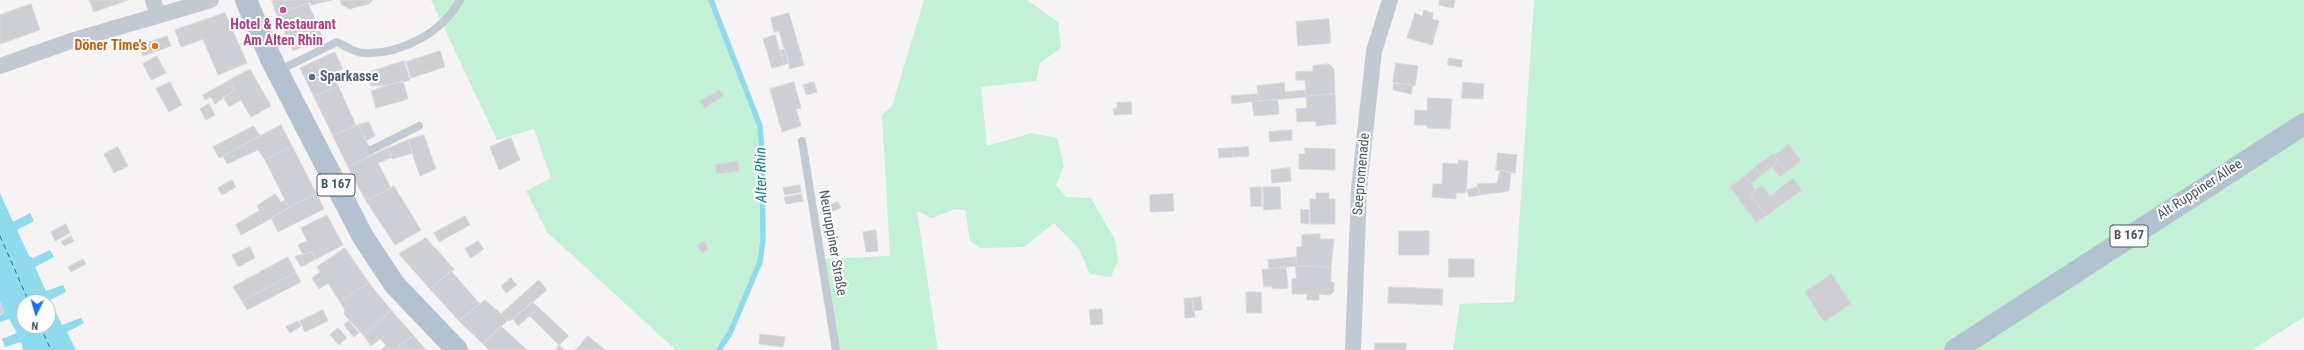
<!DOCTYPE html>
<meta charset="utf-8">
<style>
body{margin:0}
#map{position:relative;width:2304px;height:350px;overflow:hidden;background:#f5f3f3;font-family:"Roboto Condensed",sans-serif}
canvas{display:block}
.north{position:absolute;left:16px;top:294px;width:40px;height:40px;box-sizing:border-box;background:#fff;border:1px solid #b7bbc0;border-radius:50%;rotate:185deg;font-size:11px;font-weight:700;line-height:16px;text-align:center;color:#4a5661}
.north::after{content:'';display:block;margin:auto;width:14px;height:18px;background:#1a73e8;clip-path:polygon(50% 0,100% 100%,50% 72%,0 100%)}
</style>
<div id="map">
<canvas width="2304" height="350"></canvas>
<div class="north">N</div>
</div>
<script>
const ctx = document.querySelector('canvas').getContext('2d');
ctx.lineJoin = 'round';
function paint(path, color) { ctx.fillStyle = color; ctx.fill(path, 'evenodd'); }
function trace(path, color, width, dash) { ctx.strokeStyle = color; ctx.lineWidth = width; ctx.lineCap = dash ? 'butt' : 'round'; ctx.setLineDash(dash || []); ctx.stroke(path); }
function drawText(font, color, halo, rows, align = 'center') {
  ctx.font = font + ' "Roboto Condensed",sans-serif'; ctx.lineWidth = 4; ctx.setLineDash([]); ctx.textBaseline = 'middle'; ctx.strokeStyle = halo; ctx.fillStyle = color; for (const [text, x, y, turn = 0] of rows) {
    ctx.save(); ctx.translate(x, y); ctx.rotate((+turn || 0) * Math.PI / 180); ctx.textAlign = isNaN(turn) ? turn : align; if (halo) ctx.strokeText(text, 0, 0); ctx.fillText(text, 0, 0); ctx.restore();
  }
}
paint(new Path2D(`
 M431,0H711L760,126L761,154L763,240L760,262L730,333L719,350H676L547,232L526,191L551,178L534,129L497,140Z
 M924,0H1027L1058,22L1061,48L1040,63L1036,81L981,87L987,146L1032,133L1057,138L1064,166L1056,185L1066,197L1091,198L1115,240L1118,261L1111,277L1090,274L1079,249L1054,223L1024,247L980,248L970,241L965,210L955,209L932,218L917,211L938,350H836L822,259L890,256L882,115L892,106Z
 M1534,0H2304V317L2252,350H1453L1460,304L1514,302Z`), '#c3f1d5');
paint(new Path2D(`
 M0,193L13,222L30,213L34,221L17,230L29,256L33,258L50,250L54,257L35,267L46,291L63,285L66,292L50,300L62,325L81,318L84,323L67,332L76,350H23L21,342L5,347L2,339L17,333L9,319L0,322V315L4,313L0,305ZM24,302H48V326H24Z`), '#90daee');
trace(new Path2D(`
 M711,0L760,126L762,153L763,240L760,262L730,333L719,350`), '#90daee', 5.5);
trace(new Path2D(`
 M0,236L29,302
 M40,326L51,350`), '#0c7c9b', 1, [5, 4]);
const building = new Path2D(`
 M90,0H112L114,5L94,12Z
 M112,0H128L114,5Z
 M272,0H332L311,5L310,2L277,15Z
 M341,0H373L369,4L349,9L341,4Z
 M1440,0H1455L1453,8L1439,5Z
 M308,3L323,38L293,51L277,15Z
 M31,4L40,30L0,44V15Z
 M1424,10L1433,13L1432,19L1439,21L1432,45L1407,38L1415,13L1422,16Z
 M225,13L247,63L218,75L203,39L181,47L175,30Z
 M789,13L804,65L790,69L779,31L774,32L771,18Z
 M1329,19L1331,43L1298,46L1296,22Z
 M775,35L784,65L772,68L763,39Z
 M167,36L171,46L143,56L139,46Z
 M785,49L789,63L784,65L780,50Z
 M440,51L445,67L411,78L406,62Z
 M335,52L343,69L332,74L338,86L314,97L300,68Z
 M157,56L166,73L151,80L143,64Z
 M1449,58L1462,60V67L1448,65Z
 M404,61L410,80L389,85L371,86L367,73Z
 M1396,63L1418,66L1415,86L1393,82Z
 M1329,64L1334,69L1335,94L1306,96L1305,80H1296V72L1313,71V66Z
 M250,69L271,106L251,117L241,100L229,107L223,97L235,90L230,80Z
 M230,80L235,90L215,104L211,97L205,100L203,95Z
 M403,81L408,99L376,108L371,91Z
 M170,82L182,105L169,112L156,89Z
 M794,82L801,108L796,109L801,126L782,132L770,89Z
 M814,82L817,92L806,95L803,85Z
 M1463,82L1484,84L1483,99L1462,98Z
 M1284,83L1285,92L1305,90L1306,97L1259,101L1257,86Z
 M1394,83L1413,85L1411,94L1393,90Z
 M338,86L356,125L333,136L314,97Z
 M720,90L724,96L704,108L700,101Z
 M1258,94L1259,101L1232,104L1231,96Z
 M1335,94L1336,124L1316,126V121L1297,122L1296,109L1307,108L1306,96Z
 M1428,98L1452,99L1450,129L1427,128V125H1414L1415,110L1427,111Z
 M1278,100L1279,114L1254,116L1252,102Z
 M1131,102L1132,114L1114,115L1113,109L1117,108V103Z
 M209,104L215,115L206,120L200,109Z
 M369,122L375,136L366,141L358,125Z
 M281,125L292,146L265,160L258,150L249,154L244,145Z
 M358,125L373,154L348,167L333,136Z
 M254,126L260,136L219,158L213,147Z
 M1292,130V140L1270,142L1269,132Z
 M424,135L436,169L420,176L408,140Z
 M511,138L520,160L499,170L490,147Z
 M408,140L413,153L392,159L388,148Z
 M1789,144L1801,161L1786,172L1774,156Z
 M244,145L249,154L227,164L223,156Z
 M292,146L316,193L289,208L265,160Z
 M118,147L128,166L114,173L104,154Z
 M1248,147L1249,156L1233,157V148Z
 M388,148L391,158L378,163L391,188L366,201L348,167Z
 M1233,148V157L1219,158L1218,149Z
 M1305,148L1335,149V170L1299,169V154H1305Z
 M1498,153L1517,155L1515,173L1496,170Z
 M1773,154L1779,162L1761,175L1755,167Z
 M1458,160L1468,161L1466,193H1456V199L1432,197L1433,184H1442L1443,163L1458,164Z
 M738,161L739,171L717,174L715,165Z
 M1779,162L1786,172L1780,177L1772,167Z
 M1756,167L1761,175L1751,184L1745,176Z
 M1290,168L1291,181L1272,183L1271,170Z
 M1500,170L1511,173L1509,191L1480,195L1477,184L1497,183Z
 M1745,176L1756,191L1750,194L1766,216L1756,222L1730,187Z
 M1793,178L1802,190L1766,216L1750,194L1762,185L1770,196Z
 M232,180L236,187L222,195L218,188Z
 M800,185L801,192L785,195L783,188Z
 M394,186L421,230L395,245L366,201Z
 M1261,187L1262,206L1251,207L1250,188Z
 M1263,187H1280L1281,209L1264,210Z
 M1478,187L1480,195L1469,197L1467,190Z
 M316,193L324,209L278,232L271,218Z
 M1316,193H1329V199H1335V224H1310V199H1316Z
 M275,194L281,202L285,200L289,208L263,223L257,212L260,211L257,206Z
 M801,194L803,201L786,204L784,198Z
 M1173,194L1174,211L1150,212V195Z
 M838,202L841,208L823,215L821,208Z
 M1301,209L1309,210V224L1301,223Z
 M257,212L263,223L241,235L236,225Z
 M327,215L343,245L316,259L312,251L303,255L298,245L307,241L301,228Z
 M465,216L470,225L439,242L434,233Z
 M66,224L70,233L55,241L51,232Z
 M876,230L878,251L866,252L863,232Z
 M1399,231H1429V255H1399Z
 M1320,234V239H1334L1331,267L1296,266L1297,247H1302V235Z
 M71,236L74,241L64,246L61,242Z
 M426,238L454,269L430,289L399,254Z
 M478,241L484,249L471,258L465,249Z
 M704,241L708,249L702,253L697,246Z
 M250,247L255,258L238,267L232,255Z
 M345,248L369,283L340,302L328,283L319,289L312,278L320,272L317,267Z
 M311,252L316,259L301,267L295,257Z
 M288,257L296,273L242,301L233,287Z
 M1297,257L1296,266L1269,269L1268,260Z
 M83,259L86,264L71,272L68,267Z
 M1449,259H1474V277H1449Z
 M1296,266L1331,267V281L1334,283V291L1330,295L1319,294V300H1307V294H1292V279H1296Z
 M1286,267L1288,288L1272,289V286L1264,287L1262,270Z
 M451,271L480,304L459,321L430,289Z
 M296,273L301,282L247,310L242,301Z
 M1832,274L1851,304L1824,322L1805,292Z
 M511,278L517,285L506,293L501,286Z
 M539,280L547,290L513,319L509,321L501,314Z
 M369,283L391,310L364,336L344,314L345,310L340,302Z
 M1389,287L1443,289L1442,305L1388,303Z
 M1246,292H1261L1262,313H1247Z
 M1201,297L1202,310L1193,311L1192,298Z
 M1192,298L1195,317L1185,318L1184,299Z
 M485,300L508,320L483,344L459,321Z
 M0,302L4,313L0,314Z
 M532,302L539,308L518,326L513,319Z
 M539,308L569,336L559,345L530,316Z
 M1102,309L1103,324L1091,325L1089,310Z
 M323,310L328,321L305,332L300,321Z
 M391,310L413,335L395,350H381L386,345L380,339L371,346L364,336Z
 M298,321L301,326L290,333L286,327Z
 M349,321L359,333L354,337L344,325Z
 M501,326L502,327L527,350H489L483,344Z
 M338,328L347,338L339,345L330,335Z
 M760,334L785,337L783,347L759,344Z
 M413,335L426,350H395Z
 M588,336L605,350H576Z
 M1375,343H1406V350H1375Z
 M559,345L564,350H556Z`);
paint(building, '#cdcfd5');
trace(building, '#d7d9de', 1);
trace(new Path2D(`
 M278,71L337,42C345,46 355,53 363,53C400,55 442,33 460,0
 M802,141L836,350
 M371,150L419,126`), '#c1cad2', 8);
trace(new Path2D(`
 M153,0L158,15
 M0,66L71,41L211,0
 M1353,350L1359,188L1374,51L1390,0`), '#c1cad2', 16);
trace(new Path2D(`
 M246,0L271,59L363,237L394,284L457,350
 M1955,350L2304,124`), '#b3c2d1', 22);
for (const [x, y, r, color] of [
 [283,10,4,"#d1479c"],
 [155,46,4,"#e8710a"],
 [312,77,4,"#5c6f8a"]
]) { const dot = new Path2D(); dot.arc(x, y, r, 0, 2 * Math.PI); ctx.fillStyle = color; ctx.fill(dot); trace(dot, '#fff', 1.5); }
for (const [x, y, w] of [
 [336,185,38],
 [2129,236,38]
]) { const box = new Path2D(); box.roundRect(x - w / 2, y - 11, w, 22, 3); ctx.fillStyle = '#fff'; ctx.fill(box); trace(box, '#4a5661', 1); }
drawText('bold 13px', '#4a5661', null, [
 ["B 167",336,185],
 ["B 167",2129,236]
]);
drawText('bold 14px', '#b23c85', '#fff', [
 ["Hotel & Restaurant",283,25],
 ["Am Alten Rhin",283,41]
]);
drawText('bold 14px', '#c56008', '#fff', [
 ["Döner Time's",147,46]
], 'right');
drawText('bold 14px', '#4e5e75', '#fff', [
 ["Sparkasse",320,77]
], 'left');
drawText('14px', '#4a5661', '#fff', [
 ["Seepromenade",1362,174,-85],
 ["Alt Ruppiner Allee",2200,190,-33],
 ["Neuruppiner Straße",832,243,80]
]);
drawText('italic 15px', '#0c7c9b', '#fff', [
 ["Alter Rhin",762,175,-91]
]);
</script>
